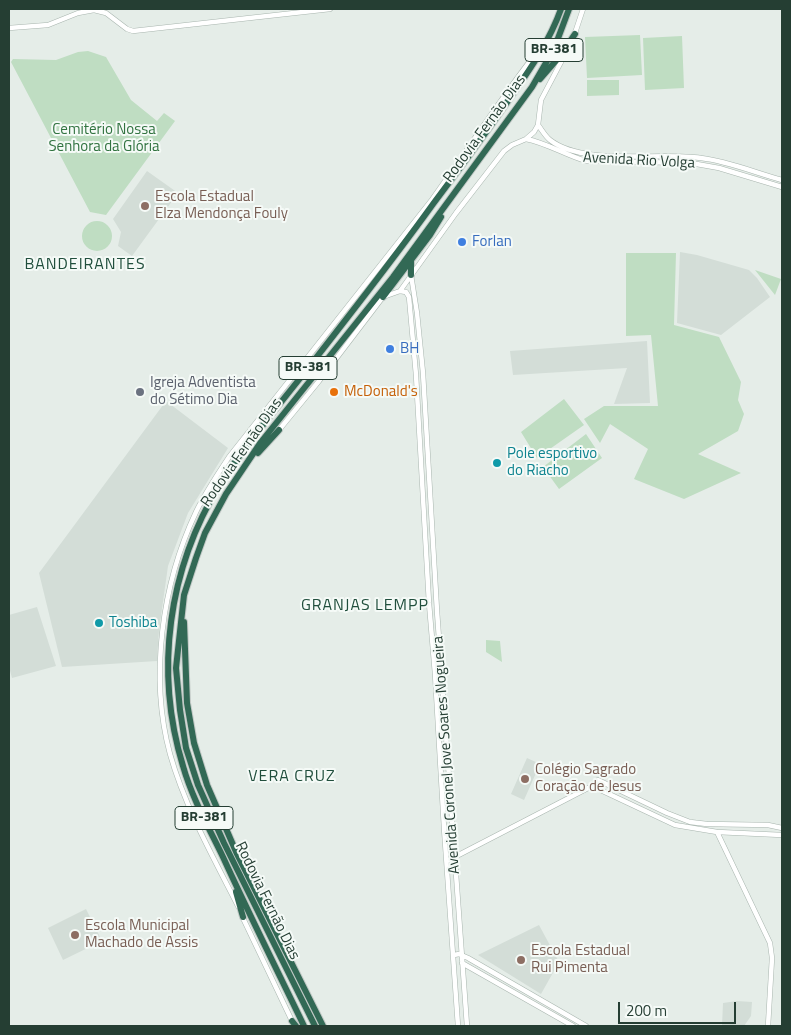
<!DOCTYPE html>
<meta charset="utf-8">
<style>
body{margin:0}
#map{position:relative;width:791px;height:1035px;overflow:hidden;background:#e5ede8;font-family:"Titillium Web",sans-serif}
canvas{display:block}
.frame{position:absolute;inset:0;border:10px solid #253e33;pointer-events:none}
.scale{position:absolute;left:618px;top:1002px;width:118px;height:22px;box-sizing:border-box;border:2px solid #253e33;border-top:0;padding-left:6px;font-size:15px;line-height:18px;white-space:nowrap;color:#253e33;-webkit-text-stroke:4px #f5faf7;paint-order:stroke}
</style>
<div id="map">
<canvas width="791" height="1035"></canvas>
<div class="frame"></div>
<div class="scale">200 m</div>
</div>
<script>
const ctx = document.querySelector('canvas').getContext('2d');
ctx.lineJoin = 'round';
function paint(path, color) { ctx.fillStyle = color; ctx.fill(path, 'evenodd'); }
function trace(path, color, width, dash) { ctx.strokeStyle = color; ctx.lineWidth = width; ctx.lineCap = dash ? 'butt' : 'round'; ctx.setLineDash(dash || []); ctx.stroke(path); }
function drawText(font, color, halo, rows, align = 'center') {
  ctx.font = font + ' "Titillium Web",sans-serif'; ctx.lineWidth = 4; ctx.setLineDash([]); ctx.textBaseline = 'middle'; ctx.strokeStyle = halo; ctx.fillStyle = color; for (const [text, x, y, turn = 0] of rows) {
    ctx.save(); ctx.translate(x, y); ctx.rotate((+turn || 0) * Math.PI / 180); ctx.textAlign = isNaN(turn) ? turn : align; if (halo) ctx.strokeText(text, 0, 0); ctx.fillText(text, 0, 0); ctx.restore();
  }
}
paint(new Path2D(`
 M147,171L178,193L132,256L118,246L121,232L113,219Z
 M680,252L697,255L749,270L757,278L770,297L721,335L677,323Z
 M647,341L650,403L614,404L627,368L513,375L510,351Z
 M166,401L228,448L188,513L168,566L159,630L157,661L62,667L39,573Z
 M37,607L56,666L12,678L9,667V615Z
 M527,758L540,764L524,800L511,794Z
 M86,909L102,941L63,960L48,928Z
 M539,925L559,962L541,994L478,955Z
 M737,1001L752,1002L751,1016L744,1026H722L723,1003Z`), '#d3ddd7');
paint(new Path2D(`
 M640,35L642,75L587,78L585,37Z
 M682,36L684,88L645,90L643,38Z
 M88,51L106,57L131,100L157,121L164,113L175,121L106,215L90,212L11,62L13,59L56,60L78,52Z
 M587,80H619V95L587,96Z
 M82 236a15 15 0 1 1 30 0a15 15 0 1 1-30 0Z
 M626,253H676L674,325L719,337L741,382L738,400L744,414L738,431L698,454L741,473L684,499L634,479L648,449L610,424L600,443L584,419L604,406H658L651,335L626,336Z
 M755,270L781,279L775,295Z
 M564,399L584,425L537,458L521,432Z
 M586,434L602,458L559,489L543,467Z
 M486,640L500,641L502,662L486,652Z`), '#bfddc2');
const tertiary = new Path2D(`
 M9,28L48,25L78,13L94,10L106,13L127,29L133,31L330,9
 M574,36L583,9
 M538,125C542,130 545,136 550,140C583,166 658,152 701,158C728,161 756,173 782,180
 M526,139C547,143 565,155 586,161L691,163L719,168L782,187
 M411,275L417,313L423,373L437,611L467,1026
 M400,291L406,292L409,297L416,375L429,603L435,674L444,828L458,1026
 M279,430L319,381L383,297L400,291L456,213L504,151L512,145L526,139L534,132L538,125L541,100L570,45
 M592,786L675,825L717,832L782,835
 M717,832L770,943L772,958L768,1026
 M447,861L592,786L598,780L667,813L690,822L707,824L768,825L782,828
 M238,906C213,857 185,807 170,754C149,677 162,584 196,512C205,493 217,475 229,457L431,201C464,155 495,107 530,61
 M242,916L292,1021
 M454,955L459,954L468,958L586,1026
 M462,963L573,1026`);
const motorway = new Path2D(`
 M540,79L560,56L575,34
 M411,260V275
 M383,297L430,235L441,217
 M258,453L279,430
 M184,622L187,703L194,743L207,785L237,854L323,1026
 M236,892L243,917
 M292,1021L296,1026
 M304,1026C277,970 249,914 223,857C209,828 192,798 183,766C154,671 168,569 220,484C245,445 276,409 305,372C348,317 392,261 433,204C460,168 487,132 512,95C531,68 550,40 561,9
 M315,1026L224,843L198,785L186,748L180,710L176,668L184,595L196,558L205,533L226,494L261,442L393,277L532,87L554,49L569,9`);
trace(tertiary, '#a8b5ae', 5.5);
trace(motorway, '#c2c9c6', 8);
trace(tertiary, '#fff', 4.5);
trace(motorway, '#326955', 6);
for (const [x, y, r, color] of [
 [145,206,5,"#8d6e63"],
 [462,242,5,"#3f7fe0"],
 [390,349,5,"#3f7fe0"],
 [140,392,5,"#6b7280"],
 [334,392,5,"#e8710a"],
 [497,463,5,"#0f9aa8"],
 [99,623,5,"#0f9aa8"],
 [525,779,5,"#8d6e63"],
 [75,935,5,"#8d6e63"],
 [521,960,5,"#8d6e63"]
]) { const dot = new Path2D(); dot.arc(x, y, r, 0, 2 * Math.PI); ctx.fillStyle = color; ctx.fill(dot); trace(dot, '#f5faf7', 2); }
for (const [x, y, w] of [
 [554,50,58],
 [308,368,58],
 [204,818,58]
]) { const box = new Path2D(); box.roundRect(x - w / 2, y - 11.5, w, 23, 4); ctx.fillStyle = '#f5faf7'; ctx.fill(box); trace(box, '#253e33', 1); }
drawText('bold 14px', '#253e33', null, [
 ["BR-381",554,50],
 ["BR-381",308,368],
 ["BR-381",204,818]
]);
drawText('15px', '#253e33', '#f5faf7', [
 ["Rodovia Fernão Dias",485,129,-54],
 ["Avenida Rio Volga",639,161,3],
 ["Rodovia Fernão Dias",242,453,-55],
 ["Avenida Coronel Jove Soares Nogueira",447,755,-94],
 ["Rodovia Fernão Dias",267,901,64]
]);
drawText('15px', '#317340', '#f5faf7', [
 ["Cemitério Nossa",104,130],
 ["Senhora da Glória",104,147]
]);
drawText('15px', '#785e54', '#f5faf7', [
 ["Escola Estadual",155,197],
 ["Elza Mendonça Fouly",155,214],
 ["Colégio Sagrado",535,770],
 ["Coração de Jesus",535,787],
 ["Escola Municipal",85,926],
 ["Machado de Assis",85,943],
 ["Escola Estadual",531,951],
 ["Rui Pimenta",531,968]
], 'left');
drawText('15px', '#366cbe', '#f5faf7', [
 ["Forlan",472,242],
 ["BH",400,349]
], 'left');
drawText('15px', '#5b616d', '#f5faf7', [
 ["Igreja Adventista",150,383],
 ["do Sétimo Dia",150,400]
], 'left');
drawText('15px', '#c56008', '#f5faf7', [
 ["McDonald's",344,392]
], 'left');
drawText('15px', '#0d838f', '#f5faf7', [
 ["Pole esportivo",507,454],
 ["do Riacho",507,471],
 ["Toshiba",109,623]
], 'left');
ctx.letterSpacing = '1px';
drawText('16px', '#214f3d', '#f5faf7', [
 ["BANDEIRANTES",85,265],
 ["GRANJAS LEMPP",365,606],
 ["VERA CRUZ",292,777]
]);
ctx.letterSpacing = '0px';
</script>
